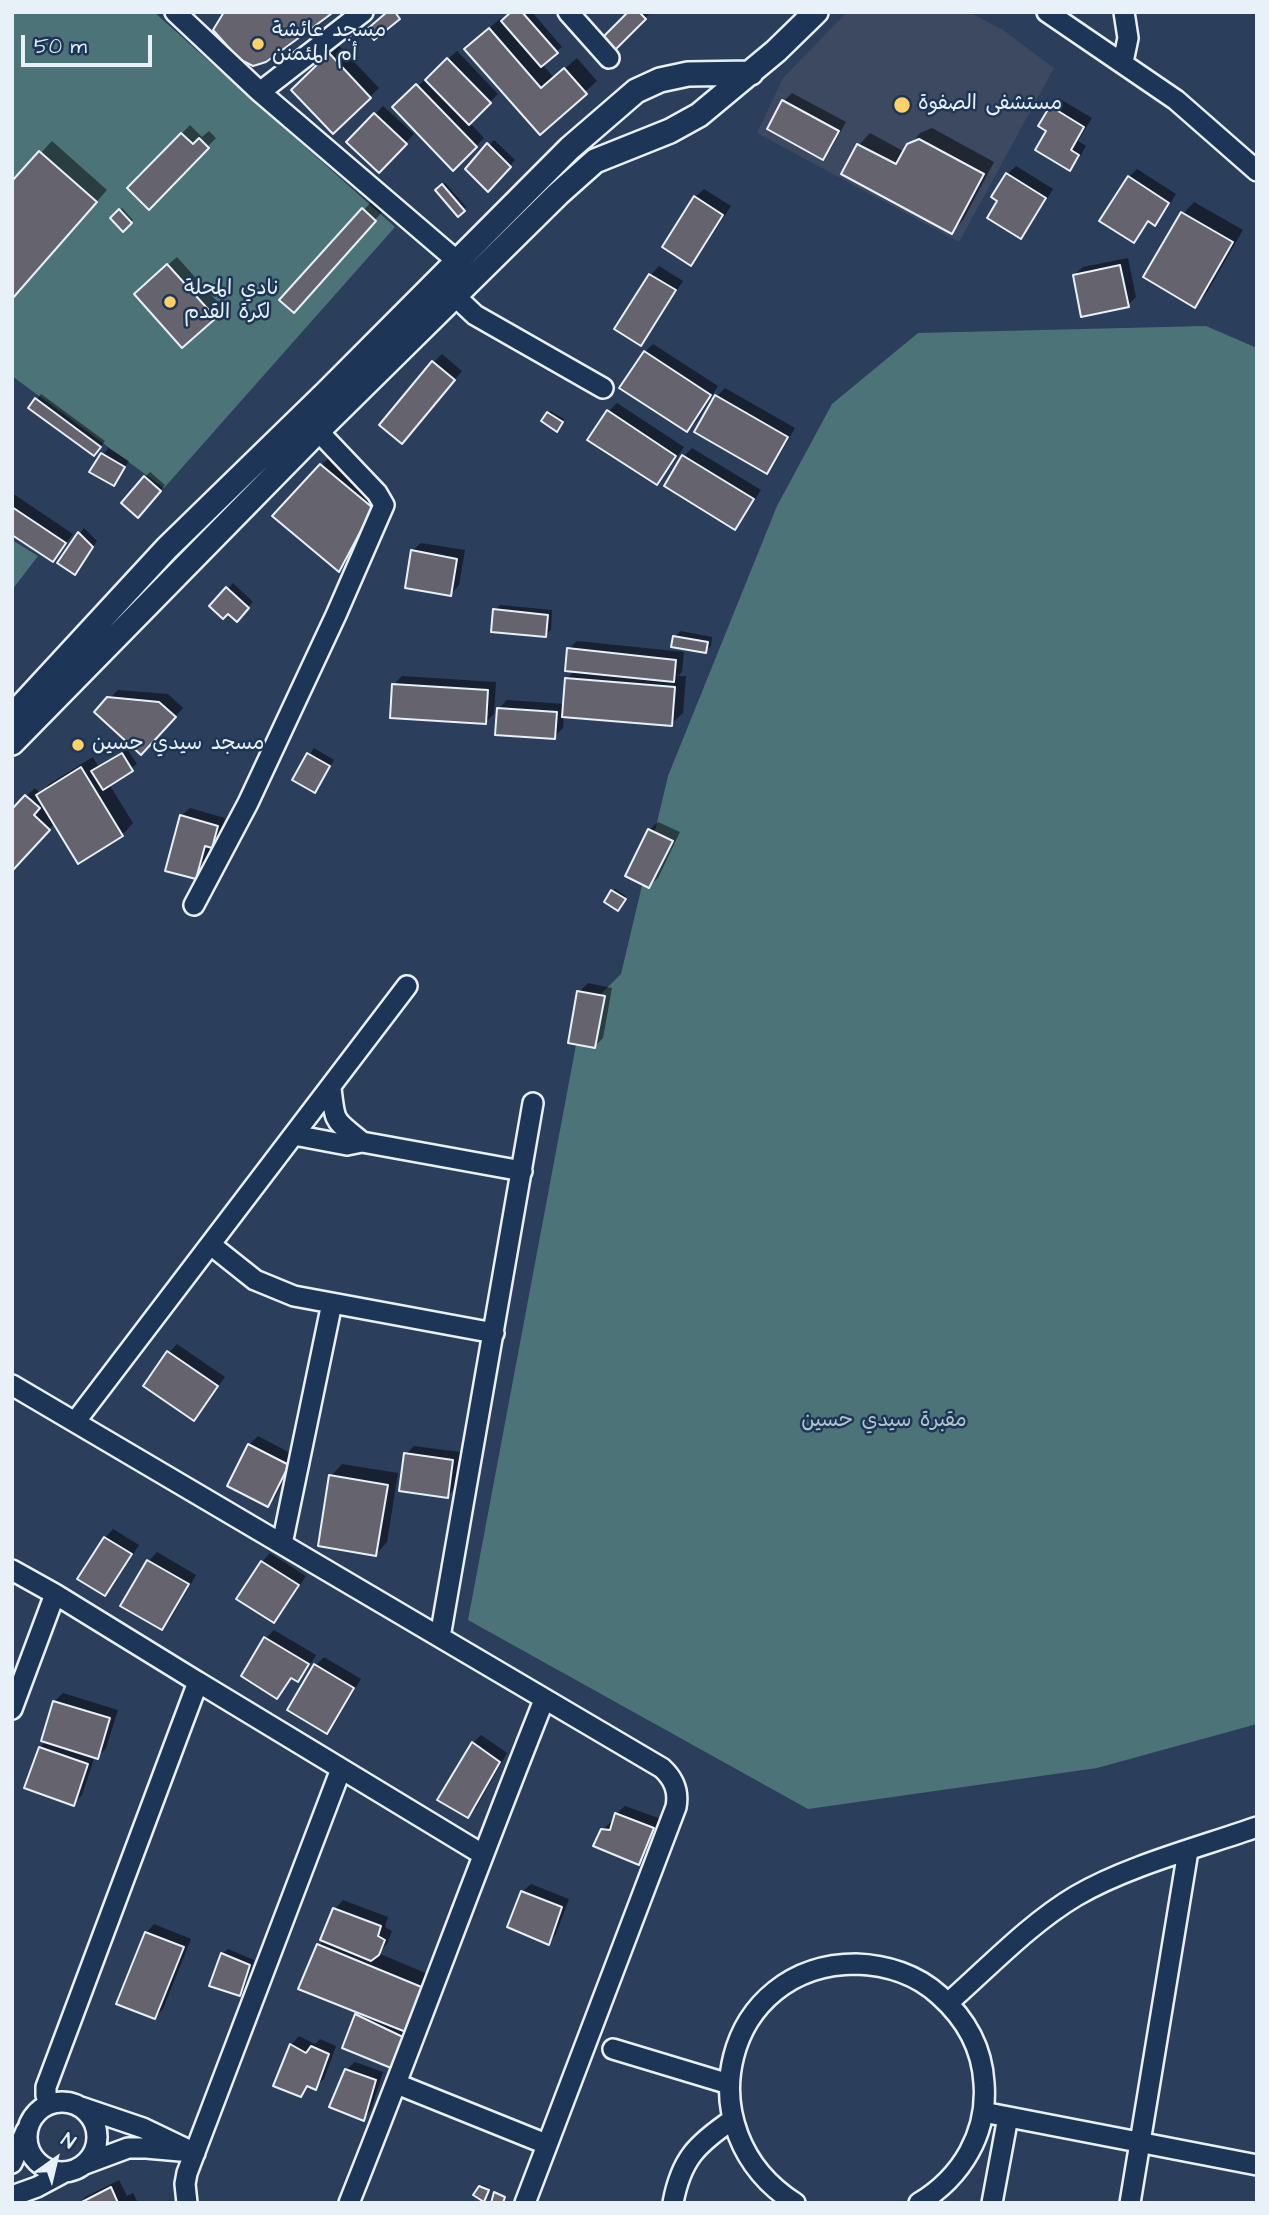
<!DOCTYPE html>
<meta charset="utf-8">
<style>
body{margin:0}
#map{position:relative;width:1269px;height:2215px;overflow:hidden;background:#2b3e5c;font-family:"Architects Daughter",sans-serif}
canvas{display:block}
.frame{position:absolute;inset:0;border:14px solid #e8f1f8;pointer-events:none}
.north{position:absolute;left:21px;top:2124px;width:70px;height:70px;-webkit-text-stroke:5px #1d3557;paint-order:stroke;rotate:34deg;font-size:19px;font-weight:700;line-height:28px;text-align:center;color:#e8f1f8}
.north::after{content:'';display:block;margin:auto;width:24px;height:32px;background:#e8f1f8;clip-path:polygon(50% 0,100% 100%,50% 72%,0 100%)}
.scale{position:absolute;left:21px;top:35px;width:131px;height:32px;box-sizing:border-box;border:4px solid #e8f1f8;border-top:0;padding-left:9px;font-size:21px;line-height:24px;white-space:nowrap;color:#e8f1f8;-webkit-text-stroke:5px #1d3557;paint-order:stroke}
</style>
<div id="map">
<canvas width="1269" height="2215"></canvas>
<div class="frame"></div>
<div class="north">N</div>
<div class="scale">50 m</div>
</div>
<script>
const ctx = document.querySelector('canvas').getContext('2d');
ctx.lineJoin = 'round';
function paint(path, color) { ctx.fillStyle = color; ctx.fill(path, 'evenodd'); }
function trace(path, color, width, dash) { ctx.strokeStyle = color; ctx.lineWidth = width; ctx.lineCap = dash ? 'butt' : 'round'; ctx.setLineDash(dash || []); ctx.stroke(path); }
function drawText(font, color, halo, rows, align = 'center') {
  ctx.font = font + ' "Architects Daughter","Playpen Sans Arabic",sans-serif'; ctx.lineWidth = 5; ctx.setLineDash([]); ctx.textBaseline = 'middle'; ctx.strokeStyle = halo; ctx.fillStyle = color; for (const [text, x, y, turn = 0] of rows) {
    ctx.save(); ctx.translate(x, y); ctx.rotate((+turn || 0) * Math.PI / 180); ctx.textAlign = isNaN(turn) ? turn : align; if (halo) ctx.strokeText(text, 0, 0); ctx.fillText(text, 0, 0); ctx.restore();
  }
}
paint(new Path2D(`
 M847,12H969L1003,30L1054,68L959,242L757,133L783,78Z`), '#3c4961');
paint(new Path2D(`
 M12,12H154L395,227L164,488L12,376Z
 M1206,326L1257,348V1724L1097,1768L808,1809L468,1620L582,1013L621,974L668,776L777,506L832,404L918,333Z
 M12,540L38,556L12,590Z`), '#4c7478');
paint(new Path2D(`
 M513,12H532L562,47L542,64L554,78L577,58L597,81L540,133L478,38L501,18L504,21Z
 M630,12L650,13L615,48Z
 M339,46L379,88L333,132L293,90Z
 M457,51L498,94L469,122L484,138L453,168L394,107Z
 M792,93L846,122L831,149L823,158L784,101Z
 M1060,99L1092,118L1078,141L1086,146L1078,160L1069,169L1048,131L1051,107Z
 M383,106L414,134L379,171L349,142Z
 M190,125L202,137L209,131L216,138L149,207L129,188Z
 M932,128L994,162L963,220L952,232L843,173L859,145L870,133L905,152L920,133Z
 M494,140L515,160L488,189L467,169Z
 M52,141L107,190L12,298V184Z
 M1016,166L1053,189L1029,228L1021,236L1007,174Z
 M1137,169L1176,194L1163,215L1155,223L1150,220L1134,241L1129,177Z
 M445,183L466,207L458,215L437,191Z
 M704,189L731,206L699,255L691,264L695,197Z
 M372,201L383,211L302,302L282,300Z
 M1194,202L1243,230L1206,294L1195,305L1183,214Z
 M122,208L133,220L123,229L112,218Z
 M177,257L223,308L182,346L144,286Z
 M1128,258L1136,297L1128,305L1074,275L1083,267Z
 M659,266L683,281L649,335L640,344L617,329L651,275Z
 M653,344L718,386L696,422L687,430L645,352Z
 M442,354L462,371L410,433L434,362Z
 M725,388L795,428L775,463L767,472L696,431L717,396Z
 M41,394L105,441L99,449L36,400Z
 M617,403L684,447L665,475L657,483L608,412Z
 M550,411L564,419L559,427L548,413Z
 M108,448L129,461L113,484L92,471Z
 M692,448L761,490L743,519L735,528L684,456Z
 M333,453L383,496L350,559L339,570L274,516Z
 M150,472L165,485L143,510L145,477Z
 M12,493L73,534L53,560L12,532Z
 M84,528L97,541L75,573L60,563Z
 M421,543L465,550L459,585L451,594L412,551Z
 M233,583L253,602L236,619L228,611L212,606Z
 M500,605L552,610L551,630L545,635L495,610Z
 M680,631L712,637L711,646L705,651L675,637Z
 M577,641L684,652L682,672L678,676H686L683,713L671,724L564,715L563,728L554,737L498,709L507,700L565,704L566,679L576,670L569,649Z
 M402,676L496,682L494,714L485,723L394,684Z
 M118,690L168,694L183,708L141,753L97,711Z
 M314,748L334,760L314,791L294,779Z
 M127,749L137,764L109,784L133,823L122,835L55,823L12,867V812L26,796L35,788L40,793L49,784L93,757L98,766Z
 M190,808L225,818L220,837L211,845L204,869L196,877L181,816Z
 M658,822L680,832L658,878L649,886V830Z
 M615,889L626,896L620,907L613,891Z
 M588,983L612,988L603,1038L595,1046L579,992Z
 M177,1344L225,1377L194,1419L169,1353Z
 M258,1436L296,1456L276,1496L268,1505L249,1445Z
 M414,1446L460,1452L456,1487L447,1496L406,1454Z
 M342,1464L398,1473L387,1542L376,1554L331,1476Z
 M113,1529L139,1545L113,1586L105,1594L79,1578L105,1538Z
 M157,1552L196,1575L170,1620L162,1628L122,1605L149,1561Z
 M270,1553L306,1576L282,1613L274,1621L262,1562Z
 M274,1630L316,1655L306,1671L297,1680L293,1677L277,1697L266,1638Z
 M324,1657L361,1679L335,1723L327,1732L316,1665Z
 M63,1693L118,1710L106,1748L98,1757L95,1756L82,1795L73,1804L40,1747L46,1741L54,1702Z
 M481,1735L507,1753L476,1808L468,1816L473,1743Z
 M625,1806L661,1819L647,1855L639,1863L602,1830L611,1822H614L616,1814Z
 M531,1884L569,1899L556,1934L548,1943L522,1892Z
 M343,1900L388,1917L385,1927L392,1931L387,1944L378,1953L435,1977L404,2060L356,2015L360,2011L319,1945L324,1940L335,1909Z
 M154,1924L191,1939L163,2009L155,2017L146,1933Z
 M228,1949L254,1960L244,1989L239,1994L222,1954Z
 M299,2036L315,2044L320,2039L336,2046L324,2079L315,2087L310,2085L301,2095L291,2045Z
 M355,2062L383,2072L371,2110L363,2119L346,2070Z
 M119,2180L127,2196L133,2193L138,2203H80L85,2197Z
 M482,2185L489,2188L483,2203H478L482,2198L480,2187Z`), '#0007');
const building = new Path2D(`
 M224,12H329L331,14L266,62L253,66L239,59L213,30Z
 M387,12H395L400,19L374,40L366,30Z
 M511,12H522L558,53L541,67L501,21Z
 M628,12H639L646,19L615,50L602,38Z
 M489,28L541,88L564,68L587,94L540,135L464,49Z
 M329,53L371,98L333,134L291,90Z
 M447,58L491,103L469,125L425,80Z
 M416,84L477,147L453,171L392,107Z
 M782,100L839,131L823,160L767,129Z
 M1050,106L1084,127L1071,150L1079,155L1070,171L1035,150L1046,131L1038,126Z
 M374,113L407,144L379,173L346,142Z
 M181,133L193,144L199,138L209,148L149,210L127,188Z
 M919,139L984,174L952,234L841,174L857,144L896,164L907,144Z
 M487,143L511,167L488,192L465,169Z
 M39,151L97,202L12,299V181Z
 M1006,173L1046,198L1021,239L987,218L997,201L991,197Z
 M1128,176L1169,203L1155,226L1148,221L1134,243L1099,221Z
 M442,184L465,211L458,217L435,190Z
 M694,196L723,215L691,266L662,247Z
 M362,208L376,221L294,313L279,300Z
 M119,209L132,223L123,232L110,218Z
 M1181,212L1233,242L1195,308L1143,277Z
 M167,264L216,318L182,348L134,294Z
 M1120,265L1129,307L1081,317L1073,275Z
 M649,274L676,290L641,346L614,329Z
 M644,351L711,395L687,432L619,388Z
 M432,361L455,380L402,444L379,425Z
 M715,395L788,437L767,474L694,432Z
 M35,398L101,447L94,456L28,408Z
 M607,410L676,456L657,485L587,440Z
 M547,412L563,422L557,432L541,421Z
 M101,453L125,467L114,486L89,472Z
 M682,455L754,499L735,530L664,486Z
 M320,464L373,508L339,572L272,516Z
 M144,476L161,491L138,518L121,503Z
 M12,507L66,543L53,562L12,535Z
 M78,532L93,547L75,575L57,563Z
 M411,550L457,559L451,596L405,588Z
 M226,587L249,608L237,622L228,614L223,619L209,606Z
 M493,609L548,615L546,637L491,632Z
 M673,636L708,642L706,653L671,647Z
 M567,648L676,660L674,682L565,671Z
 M565,678L675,687L672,726L562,717Z
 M392,684L488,690L486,724L390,718Z
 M107,697L159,702L176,717L141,755L94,712Z
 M497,708L557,712L555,739L495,735Z
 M122,753L133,771L103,790L91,771Z
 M307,753L330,766L315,793L292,780Z
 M81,767L123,836L78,864L36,795Z
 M25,795L40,808L34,815L50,830L13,870L12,809Z
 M180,815L218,826L212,848L205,846L196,879L165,871Z
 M648,829L673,841L649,888L625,876Z
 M611,890L626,899L618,911L604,902Z
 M577,991L605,996L595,1048L568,1043Z
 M167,1351L218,1386L194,1421L143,1386Z
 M248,1444L289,1465L268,1507L227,1486Z
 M404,1453L453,1460L448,1498L399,1491Z
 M329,1475L388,1485L376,1556L318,1546Z
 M104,1537L132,1554L105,1596L77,1579Z
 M147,1560L189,1584L162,1630L120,1606Z
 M261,1561L299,1585L274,1623L236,1599Z
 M264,1637L309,1664L298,1682L291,1678L277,1699L241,1676Z
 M314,1664L354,1688L327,1734L287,1710Z
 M53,1701L110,1718L98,1759L41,1741Z
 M472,1742L500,1762L468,1818L437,1800Z
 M39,1747L88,1764L74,1806L24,1788Z
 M615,1813L654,1828L639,1865L593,1846L601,1829L610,1830Z
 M521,1891L562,1907L549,1945L507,1927Z
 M333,1908L381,1926L378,1936L385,1940L379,1955L371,1961L320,1940Z
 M145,1932L184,1947L155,2019L116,2004Z
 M317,1944L424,1988L406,2032L298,1989Z
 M221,1953L250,1965L240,1996L209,1986Z
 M355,2014L405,2038L396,2070L342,2048Z
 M290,2044L306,2053L311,2046L329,2054L316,2090L307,2086L301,2097L273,2086Z
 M345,2069L376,2080L364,2121L329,2107Z
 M479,2186L489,2190L484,2202L473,2195Z
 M111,2187L118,2203H80Z
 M494,2192L505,2197L503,2203H491Z`);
paint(building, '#64636e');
trace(building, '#e8f1f8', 2);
const minor = new Path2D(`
 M175,12L260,92L456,260
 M568,12L609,58
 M1047,12L1176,100L1257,171
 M1123,62L1128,38L1124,12
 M260,92L363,12
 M456,297L475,315L603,388
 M194,905L248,803L336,615L384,505L377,493L318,431
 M331,1088C335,1126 335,1119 362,1142L522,1171
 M294,1135L347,1145L362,1142
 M211,1245L255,1280L294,1296L494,1333
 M12,1385L662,1768C674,1779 679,1791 676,1807L525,2203
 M75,1422L407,986
 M282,1544L332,1303
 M12,1570L55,1594L198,1682
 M440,1637L533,1103
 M12,1709L55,1594
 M948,2003C989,1967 1029,1924 1076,1896C1127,1866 1200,1847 1257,1827
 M613,2049L729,2084
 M397,2084L546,2144
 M27 2137a35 35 0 1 1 70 0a35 35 0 1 1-70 0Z
 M49,2104L46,2095V2087L198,1682L482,1854
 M81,2107L143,2128L195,2153
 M983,2112L1257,2165
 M12,2163L26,2131
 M85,2164L128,2148H146L180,2151
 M12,2196L37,2187L65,2172
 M187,2203L185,2184L187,2173L341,1769
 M349,2203C416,2036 477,1867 544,1700
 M673,2203C681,2159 697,2144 732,2120
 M795,2203C682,2131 724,1964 856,1964C887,1965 917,1975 939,1995C965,2018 982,2048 984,2083C988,2133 962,2177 919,2203
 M992,2203L1008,2117
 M1130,2203L1188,1851`);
const tertiary = new Path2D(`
 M12,716L167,548L326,393L570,148L636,91L660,80L688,74L751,73
 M12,743L318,431L558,194L595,161L670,131L699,115L776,51L816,12`);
trace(minor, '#e8f1f8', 24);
trace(tertiary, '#e8f1f8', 28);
trace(minor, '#1d3557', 19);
trace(tertiary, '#1d3557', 23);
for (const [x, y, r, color] of [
 [258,44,7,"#ffd166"],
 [902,105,9,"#ffd166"],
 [170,302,7,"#ffd166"],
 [78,745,7,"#ffd166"]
]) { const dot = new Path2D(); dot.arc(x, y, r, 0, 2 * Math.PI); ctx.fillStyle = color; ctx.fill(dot); trace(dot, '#1d3557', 2.5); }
drawText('21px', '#e8f1f8', '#1d3557', [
 ["مسجد عائشة",272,32],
 ["أم المئمنن",272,56],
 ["مستشفى الصفوة",918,105],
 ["نادي المحلة",184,290],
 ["لكرة القدم",184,314],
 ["مسجد سيدي حسين",92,745]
], 'left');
drawText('21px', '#b1c5cb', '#1d3557', [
 ["مقبرة سيدي حسين",884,1422]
]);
</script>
